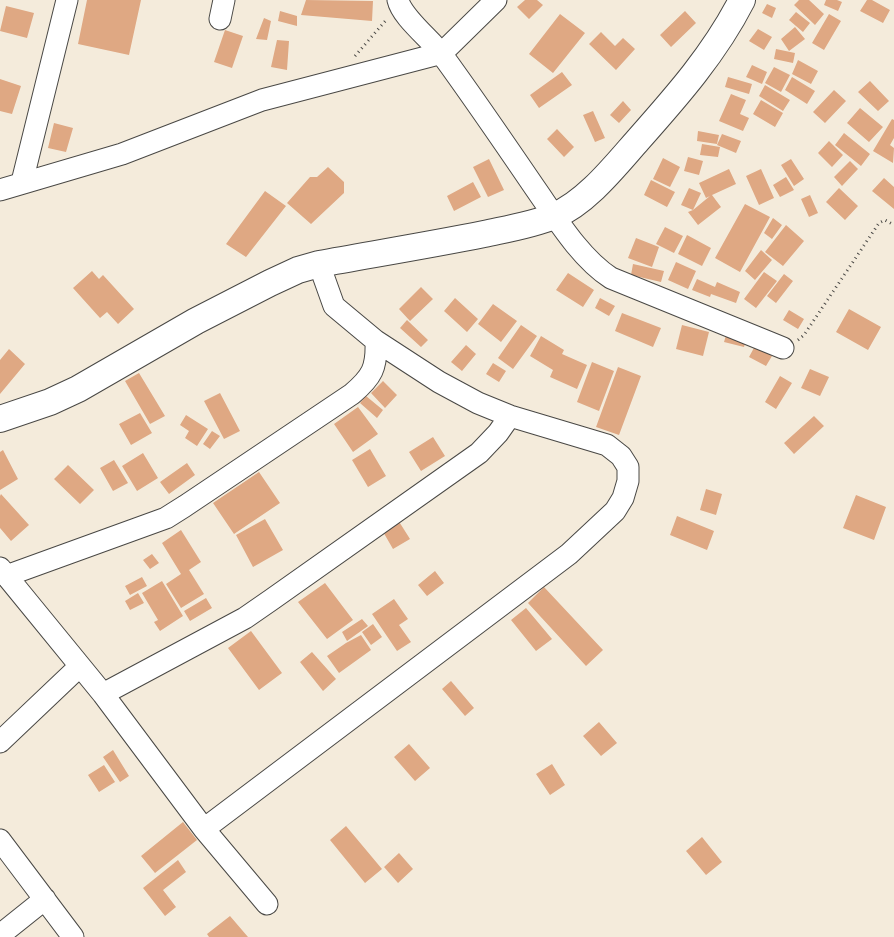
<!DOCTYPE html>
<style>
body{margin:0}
canvas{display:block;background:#f4ebdb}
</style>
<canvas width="894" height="937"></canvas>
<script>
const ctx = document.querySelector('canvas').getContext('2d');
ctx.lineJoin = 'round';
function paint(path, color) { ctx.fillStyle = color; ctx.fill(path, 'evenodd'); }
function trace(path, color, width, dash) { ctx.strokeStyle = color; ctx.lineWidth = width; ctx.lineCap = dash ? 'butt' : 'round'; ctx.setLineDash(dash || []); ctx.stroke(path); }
paint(new Path2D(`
 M87,0H141L129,55L78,44Z
 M306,0L373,1L372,21L301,15Z
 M525,0H537L543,5L529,19L517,7Z
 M799,0H809L824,14L815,25L794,5Z
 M826,0H837L842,2L838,11L824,5Z
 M867,0H872L890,10L883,23L860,11Z
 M767,4L776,8L772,18L762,13Z
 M6,6L34,13L27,38L0,31Z
 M280,11L297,16V26L278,21Z
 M685,11L696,23L671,47L660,35Z
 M796,12L810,23L803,32L789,20Z
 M560,14L585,33L553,73L529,54Z
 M829,14L841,21L824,50L812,43Z
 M264,18L271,21L267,40L256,39Z
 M795,27L805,39L789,51L781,39Z
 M758,29L772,37L764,50L749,41Z
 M225,30L243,36L232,68L214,62Z
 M601,32L615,46L623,38L635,49L616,70L589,44Z
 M277,40L289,41L287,70L271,67Z
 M776,49L795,53L793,63L774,59Z
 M798,60L818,71L811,84L792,74Z
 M752,65L767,72L762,84L746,77Z
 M774,67L790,75L781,92L765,83Z
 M562,72L572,85L539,108L530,95Z
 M728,77L752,84L749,94L725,87Z
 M792,77L815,91L807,104L785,90Z
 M0,79L21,86L12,114L0,111Z
 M870,81L889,101L878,111L858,92Z
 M765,85L790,100L783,111L759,96Z
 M834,90L846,101L825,123L813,112Z
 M731,94L746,100L740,114L749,118L743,131L719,121Z
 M761,100L783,113L775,127L753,114Z
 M623,101L631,110L619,123L610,115Z
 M860,108L883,127L869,142L847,123Z
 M593,111L605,138L595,142L583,115Z
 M892,119L894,120V138L890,145L894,148L893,163L873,151Z
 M54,123L73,128L66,152L48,148Z
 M557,129L574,147L564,157L547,139Z
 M698,131L719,135L717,144L697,141Z
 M844,133L870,154L861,166L835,145Z
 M722,134L741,141L736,153L717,145Z
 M829,141L843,155L832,167L818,153Z
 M702,144L720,147L718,157L700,155Z
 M688,157L703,161L699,175L684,171Z
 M663,158L680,167L670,187L653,179Z
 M489,159L504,190L488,197L473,167Z
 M791,159L804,179L794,186L781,165Z
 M850,161L858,169L842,186L834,177Z
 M328,167L344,182V193L311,224L287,203L310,177H317Z
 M729,169L736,184L712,195L721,207L698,225L688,212L693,210L681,205L689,188L701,193L693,210L710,196L706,198L699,183Z
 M761,169L774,198L759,205L746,176Z
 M786,177L794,190L780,197L773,185Z
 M884,178L894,187V209L872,191Z
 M651,180L675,192L667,207L644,195Z
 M473,182L481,197L454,211L447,196Z
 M839,188L858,206L845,220L826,202Z
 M265,191L286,206L246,257L226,244Z
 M810,195L818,213L809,217L801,199Z
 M745,204L770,217L740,272L715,258Z
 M773,218L782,225L772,239L764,233Z
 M786,225L804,241L783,266L765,252Z
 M665,227L683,236L674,253L656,244Z
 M687,235L711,248L702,266L678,254Z
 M636,238L659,247L652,267L628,258Z
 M761,250L772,260L755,280L745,271Z
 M676,262L696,271L688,289L668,280Z
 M633,264L664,271L661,282L631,275Z
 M92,271L99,279L103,275L134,309L118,324L107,312L100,318L73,288Z
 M764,272L777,281L756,308L744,299Z
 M568,273L594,290L583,307L556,290Z
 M784,274L793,281L776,303L767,296Z
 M697,279L715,287L717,282L740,292L736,303L711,294L710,297L692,290Z
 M421,287L433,299L410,321L399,309Z
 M455,298L478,319L467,332L444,311Z
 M600,298L615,306L609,316L595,308Z
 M493,304L517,321L501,342L478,324Z
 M849,309L881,327L868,350L836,332Z
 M789,310L804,319L798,329L783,320Z
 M622,313L661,328L653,347L615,331Z
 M407,320L428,340L421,347L400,328Z
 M521,325L537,336L513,369L498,358Z
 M682,325L709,332L703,356L676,349Z
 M727,332L747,337L744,347L724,342Z
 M541,336L564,350L562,354L587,365L577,389L550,377L553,370L530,356Z
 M466,345L476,354L462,371L451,362Z
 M755,346L772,356L766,366L749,357Z
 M9,349L25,364L0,394V360Z
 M592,362L614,371L599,411L577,402Z
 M493,363L506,371L499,382L486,374Z
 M618,367L641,376L619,435L596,427Z
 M810,369L829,377L820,396L801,388Z
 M139,373L165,416L150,424L125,381Z
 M780,376L792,383L776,409L765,402Z
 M383,381L397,395L385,408L371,393Z
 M220,393L240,431L224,439L204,401Z
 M366,396L383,410L377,418L360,403Z
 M358,407L378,434L353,452L334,424Z
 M140,413L152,433L131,445L119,424Z
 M186,415L208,429L197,446L185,438L189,431L180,425Z
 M814,416L824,426L794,454L784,443Z
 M212,431L220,436L210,449L203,444Z
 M433,437L445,456L421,471L409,452Z
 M370,449L386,476L368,487L352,460Z
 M3,450L18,479L0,490V452Z
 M143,453L158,478L137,491L122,466Z
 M114,460L128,483L113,491L100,468Z
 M187,463L195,475L169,494L160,482Z
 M68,465L94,490L80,504L54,479Z
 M259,472L280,503L234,534L213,503Z
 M706,489L722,494L716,515L700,510Z
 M1,494L29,525L11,541L0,528V496Z
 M856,495L886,507L874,540L843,528Z
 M677,516L714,531L707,550L670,535Z
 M265,519L283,550L253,567L236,535Z
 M398,520L410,539L393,549L382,530Z
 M181,530L201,562L189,570L204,594L181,608L166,584L181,574L162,543Z
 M152,554L159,563L150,569L143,560Z
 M435,571L444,583L427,596L418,585Z
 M142,577L147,586L130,595L125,586Z
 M162,581L183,616L160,631L154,622L158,620L142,593Z
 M325,583L353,620L327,639L298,602Z
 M544,587L603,650L586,666L528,603Z
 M138,593L144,603L130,610L125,601Z
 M206,598L212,608L190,621L184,611Z
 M394,599L408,619L399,625L411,642L397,651L372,614Z
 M526,608L552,639L536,651L511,620Z
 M362,619L368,626L347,641L342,632Z
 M373,624L382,637L371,645L362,632Z
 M251,631L282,673L259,690L228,648Z
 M361,635L371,650L339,673L327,656L346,643Z
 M312,652L336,679L323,691L300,662Z
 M451,681L474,708L465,716L442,689Z
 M599,722L617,743L601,756L583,736Z
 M409,744L430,768L415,781L394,757Z
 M113,750L129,776L120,782L103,757Z
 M552,764L565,785L550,795L536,774Z
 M104,765L115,782L99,792L88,775Z
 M183,822L197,840L155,873L141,856Z
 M346,826L382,869L365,883L330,840Z
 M702,837L722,862L706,875L686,851Z
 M399,853L413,869L398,883L384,867Z
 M178,860L186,872L163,890L176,907L165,916L143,888Z
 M230,916L248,937H209L207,934Z`), '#dfa883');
const minor = new Path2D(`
 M398,0C402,18 432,40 443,56C475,100 505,144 535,188C556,218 580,258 611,278L783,348
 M220,19L224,0
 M22,182L67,0
 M0,190L122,154L262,100L442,53L496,0
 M0,568L103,694L204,829L267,904
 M6,576L166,518L185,506L352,394C372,377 377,368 376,341
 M103,694L245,618L271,600L479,453L498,433L510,416
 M0,742L80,666
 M204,829L569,554L615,511L623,498L628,481V467L621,456L607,445L510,416L478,403L439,382L376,341L334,306L319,264
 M0,840L73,937
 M0,935L45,899`);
const tertiary = new Path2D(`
 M0,419L50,402L78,389L196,321L270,283L298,270L319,264C374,254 429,245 484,234C507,229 532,225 554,216C586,203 615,166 638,140C677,96 715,53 742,0`);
trace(minor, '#494845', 23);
trace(tertiary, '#494845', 28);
trace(new Path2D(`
 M355,56L387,19
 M798,340L804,335L879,223L885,220L894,225`), '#494845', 3, [1, 4]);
trace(minor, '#fff', 21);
trace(tertiary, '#fff', 26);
</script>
